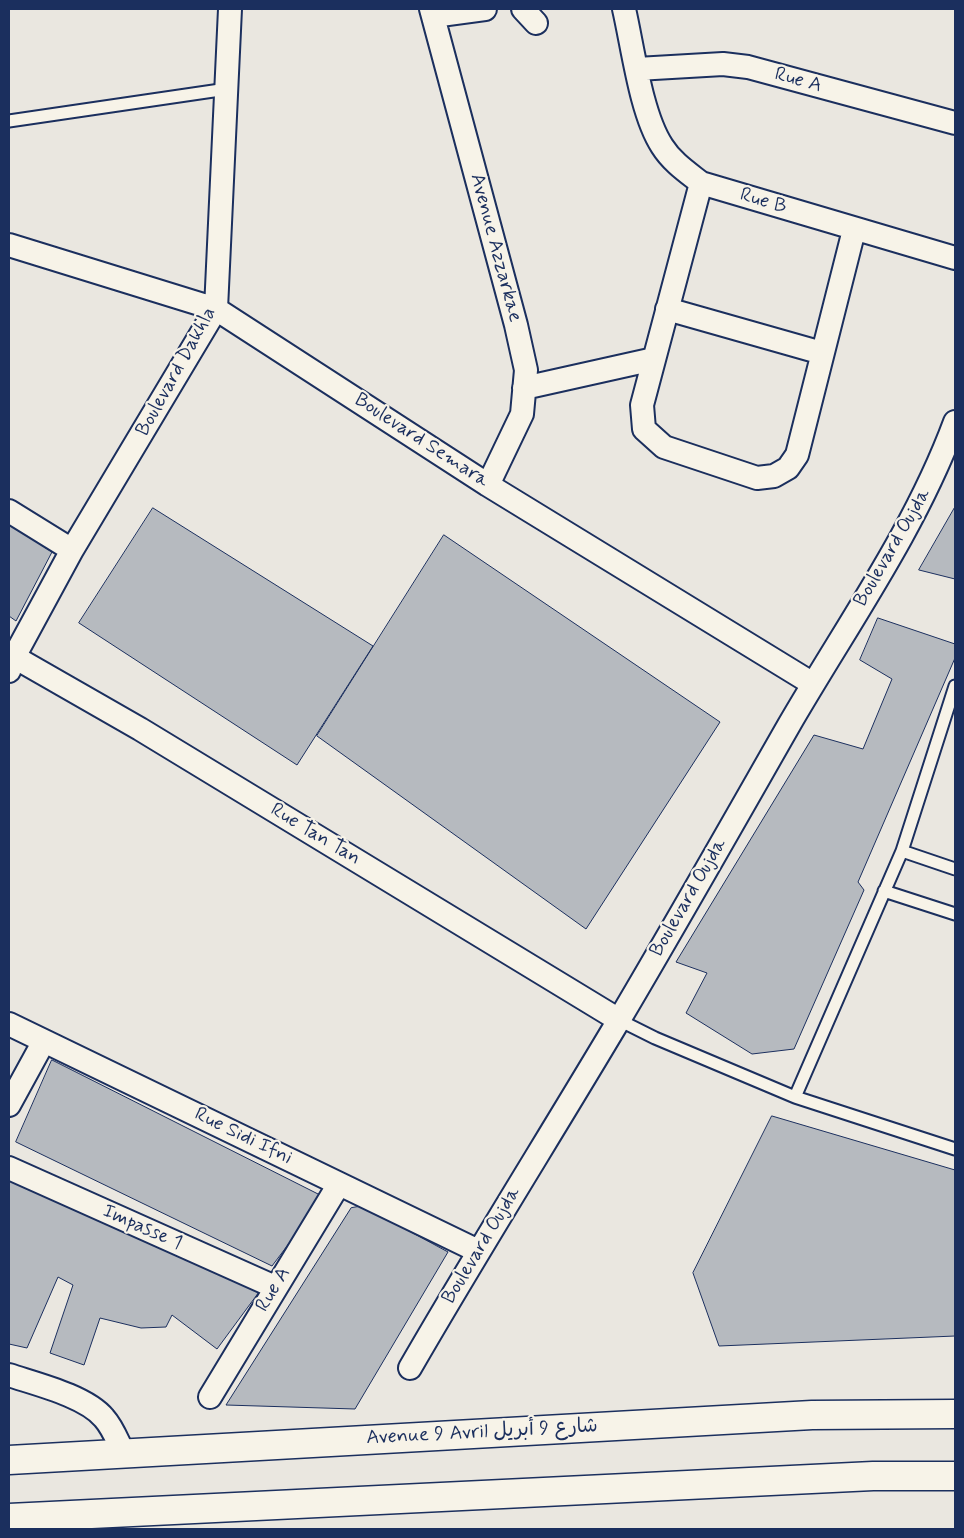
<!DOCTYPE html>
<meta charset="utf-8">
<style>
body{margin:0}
#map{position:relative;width:964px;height:1538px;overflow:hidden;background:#eae7e0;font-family:Mynerve,sans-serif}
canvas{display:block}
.frame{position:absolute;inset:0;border:10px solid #1b2f5e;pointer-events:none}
</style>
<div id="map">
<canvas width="964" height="1538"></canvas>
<div class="frame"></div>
</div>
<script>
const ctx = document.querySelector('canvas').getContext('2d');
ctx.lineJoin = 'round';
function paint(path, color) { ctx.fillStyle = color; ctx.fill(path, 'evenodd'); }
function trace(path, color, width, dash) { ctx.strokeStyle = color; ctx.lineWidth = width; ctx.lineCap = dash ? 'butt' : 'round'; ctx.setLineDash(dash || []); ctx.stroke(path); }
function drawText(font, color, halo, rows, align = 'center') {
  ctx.font = font + ' Mynerve,"Playpen Sans Arabic",sans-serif'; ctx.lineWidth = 4.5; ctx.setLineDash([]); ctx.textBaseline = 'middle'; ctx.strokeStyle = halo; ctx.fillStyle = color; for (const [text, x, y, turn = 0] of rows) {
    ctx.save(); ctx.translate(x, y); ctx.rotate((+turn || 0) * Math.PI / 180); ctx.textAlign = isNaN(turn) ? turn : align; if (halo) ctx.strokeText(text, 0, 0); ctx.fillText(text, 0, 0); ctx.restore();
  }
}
const building = new Path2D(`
 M955,507V579L919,570Z
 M153,508L373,646L297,765L79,623Z
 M9,524L52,552L16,621L9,616Z
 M444,535L720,722L586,929L317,736Z
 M878,618L955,644V658L858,882L864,890L794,1049L752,1054L686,1013L707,973L676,962L814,735L863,749L892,679L860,660Z
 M52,1060L324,1197L272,1266L16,1142Z
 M772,1116L955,1170V1336L719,1346L693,1273Z
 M9,1174L259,1292L217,1349L172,1315L166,1327L141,1328L100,1318L84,1365L50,1353L73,1285L58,1277L27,1348L9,1344Z
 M363,1206L448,1252L355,1409L226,1405L351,1208Z`);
paint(building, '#b6babf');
trace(building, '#1b2f5e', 1);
const lane = new Path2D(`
 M9,121L227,89
 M902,851L955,869
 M884,891L955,914
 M619,1020L655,1038L795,1097L955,1149
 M795,1097L902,851L955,686`);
const street = new Path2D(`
 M431,9L516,325L526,370L522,414L488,485
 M523,9L536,23
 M624,9C633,48 641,114 662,146C672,162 687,172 701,183L955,258
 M433,16L485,9
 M637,69L723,64L748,67L955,123
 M701,183L642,405L644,429L664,447L757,478L774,476L788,468L797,455L854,230
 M9,245L216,309L488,485L813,684
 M667,309L822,353
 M524,388L654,359
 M9,511L72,550
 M9,654L140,729L619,1020
 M9,671L14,657L72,550L216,309L230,9
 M9,1024L478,1251
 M9,1105L44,1041
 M9,1168L275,1287
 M410,1368C478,1250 550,1136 619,1020C677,922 733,823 789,725C847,625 915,530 955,422
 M9,1375C36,1384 86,1396 104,1418C113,1428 117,1440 123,1452
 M210,1397L339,1184`);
const highway = new Path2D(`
 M9,1460L812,1415L955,1414
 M9,1518L873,1476H955`);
trace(lane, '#1b2f5e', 15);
trace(street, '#1b2f5e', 26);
trace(highway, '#1b2f5e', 31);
trace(lane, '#f7f3e8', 11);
trace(street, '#f7f3e8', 22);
trace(highway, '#f7f3e8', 28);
drawText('20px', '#1b2f5e', '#f7f3e8', [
 ["Rue A",798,81,15],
 ["Rue B",763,202,17],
 ["Avenue Azzarkae",495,248,75],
 ["Boulevard Dakhla",177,372,-61],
 ["Boulevard Semara",421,441,33],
 ["Boulevard Oujda",893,548,-60],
 ["Rue Tan Tan",315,835,31],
 ["Boulevard Oujda",689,898,-60],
 ["Rue Sidi Ifni",243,1137,26],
 ["Impasse 1",142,1228,24],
 ["Boulevard Oujda",482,1246,-59],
 ["Rue A",274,1290,-59],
 ["Avenue 9 Avril شارع 9 أبريل",482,1433,-3]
]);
</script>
